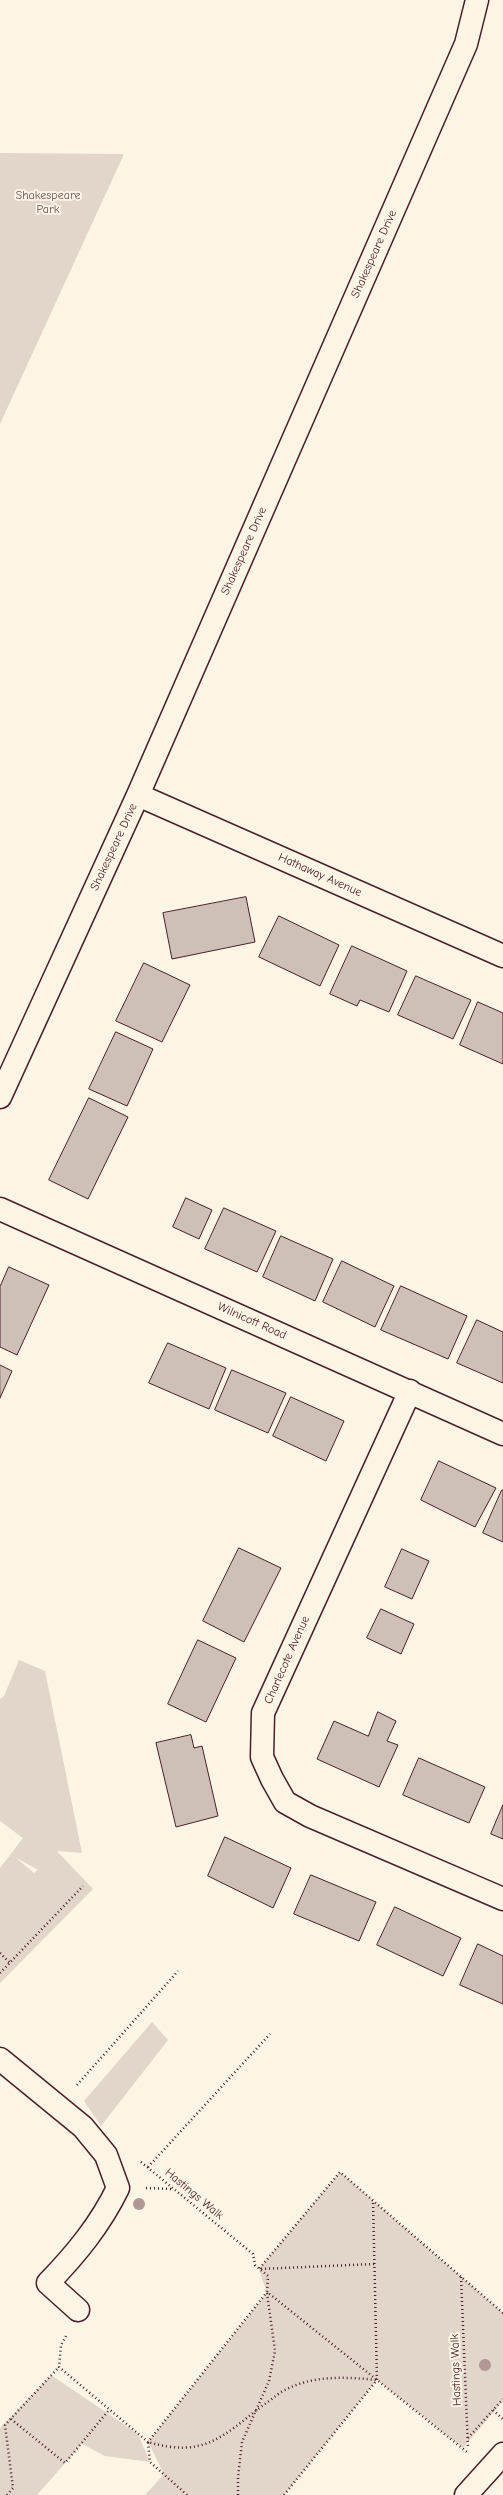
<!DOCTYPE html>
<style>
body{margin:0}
canvas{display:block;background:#fcf5e5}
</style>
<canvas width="503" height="2495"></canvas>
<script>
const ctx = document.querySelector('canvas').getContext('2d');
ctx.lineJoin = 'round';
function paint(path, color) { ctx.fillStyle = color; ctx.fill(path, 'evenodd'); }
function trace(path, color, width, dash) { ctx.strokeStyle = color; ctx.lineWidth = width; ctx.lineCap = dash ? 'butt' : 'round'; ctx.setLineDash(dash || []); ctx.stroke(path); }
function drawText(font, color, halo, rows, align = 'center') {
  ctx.font = font + ' "Comic Neue",sans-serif'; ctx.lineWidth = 4; ctx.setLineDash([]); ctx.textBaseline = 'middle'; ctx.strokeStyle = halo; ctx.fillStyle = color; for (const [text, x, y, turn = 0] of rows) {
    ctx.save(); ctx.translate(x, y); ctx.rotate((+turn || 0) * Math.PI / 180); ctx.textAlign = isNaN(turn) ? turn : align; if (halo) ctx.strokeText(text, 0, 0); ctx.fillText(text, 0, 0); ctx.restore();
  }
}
paint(new Path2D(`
 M0,153L124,154L0,424Z
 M19,1660L45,1671L82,1853L57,1851L93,1889L0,1983V1868L23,1838L0,1821V1699L4,1696ZM15,1857L38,1870L34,1873Z
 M152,2022L168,2040L101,2126L84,2101Z
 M340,2172L503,2313V2401L463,2448L377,2380L284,2495H145L164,2474L148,2442L267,2293L259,2269Z
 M51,2375L138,2434L150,2462L105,2456L82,2444L37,2495H0V2428Z`), '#e2d5ca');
const building = new Path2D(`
 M246,897L255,942L172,959L163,913Z
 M279,916L339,945L320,986L259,957Z
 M352,946L407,971L389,1012L360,1000L357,1006L330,994Z
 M144,963L190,985L162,1042L116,1021Z
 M416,976L471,1000L453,1039L398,1015Z
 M478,1002L503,1013V1064L460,1045Z
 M116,1032L153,1049L127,1106L89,1089Z
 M89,1098L128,1117L88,1199L49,1180Z
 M186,1198L212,1210L199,1239L173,1227Z
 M224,1208L276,1231L257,1272L205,1249Z
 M281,1236L333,1259L315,1301L263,1277Z
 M342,1261L394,1286L375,1327L323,1302Z
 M9,1267L49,1285L17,1355L0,1347V1287Z
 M401,1286L467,1316L448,1359L381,1330Z
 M477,1320L503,1332V1383L457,1363Z
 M168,1343L226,1368L209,1409L149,1383Z
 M0,1365L12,1371L0,1398Z
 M232,1370L286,1393L268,1433L215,1410Z
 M291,1397L344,1421L326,1461L273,1436Z
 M439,1461L496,1488L475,1527L421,1500Z
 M502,1490H503V1542L483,1533Z
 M239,1548L281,1568L244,1642L203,1621Z
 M402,1549L429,1561L412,1599L385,1587Z
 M381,1609L414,1624L401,1654L367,1638Z
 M198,1640L236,1658L206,1722L168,1704Z
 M378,1712L396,1721L387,1741L398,1745L379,1787L317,1759L334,1721L368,1736Z
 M191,1735L194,1748L202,1746L218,1816L176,1827L156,1743Z
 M419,1758L485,1787L469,1823L403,1795Z
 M503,1805V1839L491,1834Z
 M225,1837L291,1868L273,1908L208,1876Z
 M311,1875L376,1902L359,1941L294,1914Z
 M395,1907L461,1938L443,1976L377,1945Z
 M478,1944L503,1956V2004L460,1985Z`);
paint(building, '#cfc0b7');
trace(building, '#4a1f2b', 1);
const minor = new Path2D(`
 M138,795L503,956
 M0,1097L138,795L466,44L477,0
 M0,1209L503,1434
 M410,1391L263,1713L262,1757L272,1779L285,1802L310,1816L503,1899
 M0,2059L83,2127L106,2155L118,2188C100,2225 76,2254 48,2283L78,2310
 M466,2495L503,2454`);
trace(minor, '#4a1f2b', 25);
trace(new Path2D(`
 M0,1953L10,1963
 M0,1973L83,1886
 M77,2085L178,1971
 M141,2162L253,2254L255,2265L268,2276L267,2292L467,2452
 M148,2167L270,2034
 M146,2188L173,2189
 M374,2264L259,2269L340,2172L503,2313
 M461,2277L468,2448
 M66,2336L61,2345L59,2367L148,2442L267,2292
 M493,2410L503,2419
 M11,2419L65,2463L109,2410
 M468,2438L503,2399
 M7,2495L13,2488L5,2425L59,2367
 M187,2495L150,2462L148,2442C203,2458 221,2438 262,2406C270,2401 278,2393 287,2389C315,2375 346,2377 376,2380
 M238,2495V2477L242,2442L269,2381L275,2351L267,2293
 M284,2495L377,2380L373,2201`), '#4a1f2b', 2.5, [1, 3]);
trace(minor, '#fcf5e5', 22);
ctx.fillStyle = '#af9895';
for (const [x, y] of [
 [139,2204],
 [485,2365]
]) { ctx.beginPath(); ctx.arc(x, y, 6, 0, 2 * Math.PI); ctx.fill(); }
drawText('12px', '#704c53', '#fcf5e5', [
 ["Shakespeare",48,196],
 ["Park",48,210]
]);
drawText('12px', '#4a1f2b', '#fcf5e5', [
 ["Shakespeare Drive",374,254,-66],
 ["Shakespeare Drive",244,551,-66],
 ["Shakespeare Drive",114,847,-65],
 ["Hathaway Avenue",320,875,24],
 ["Wilnicott Road",252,1321,24],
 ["Charlecote Avenue",287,1660,-66],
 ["Hastings Walk",194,2194,40],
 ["Hastings Walk",456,2370,-92]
]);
</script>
